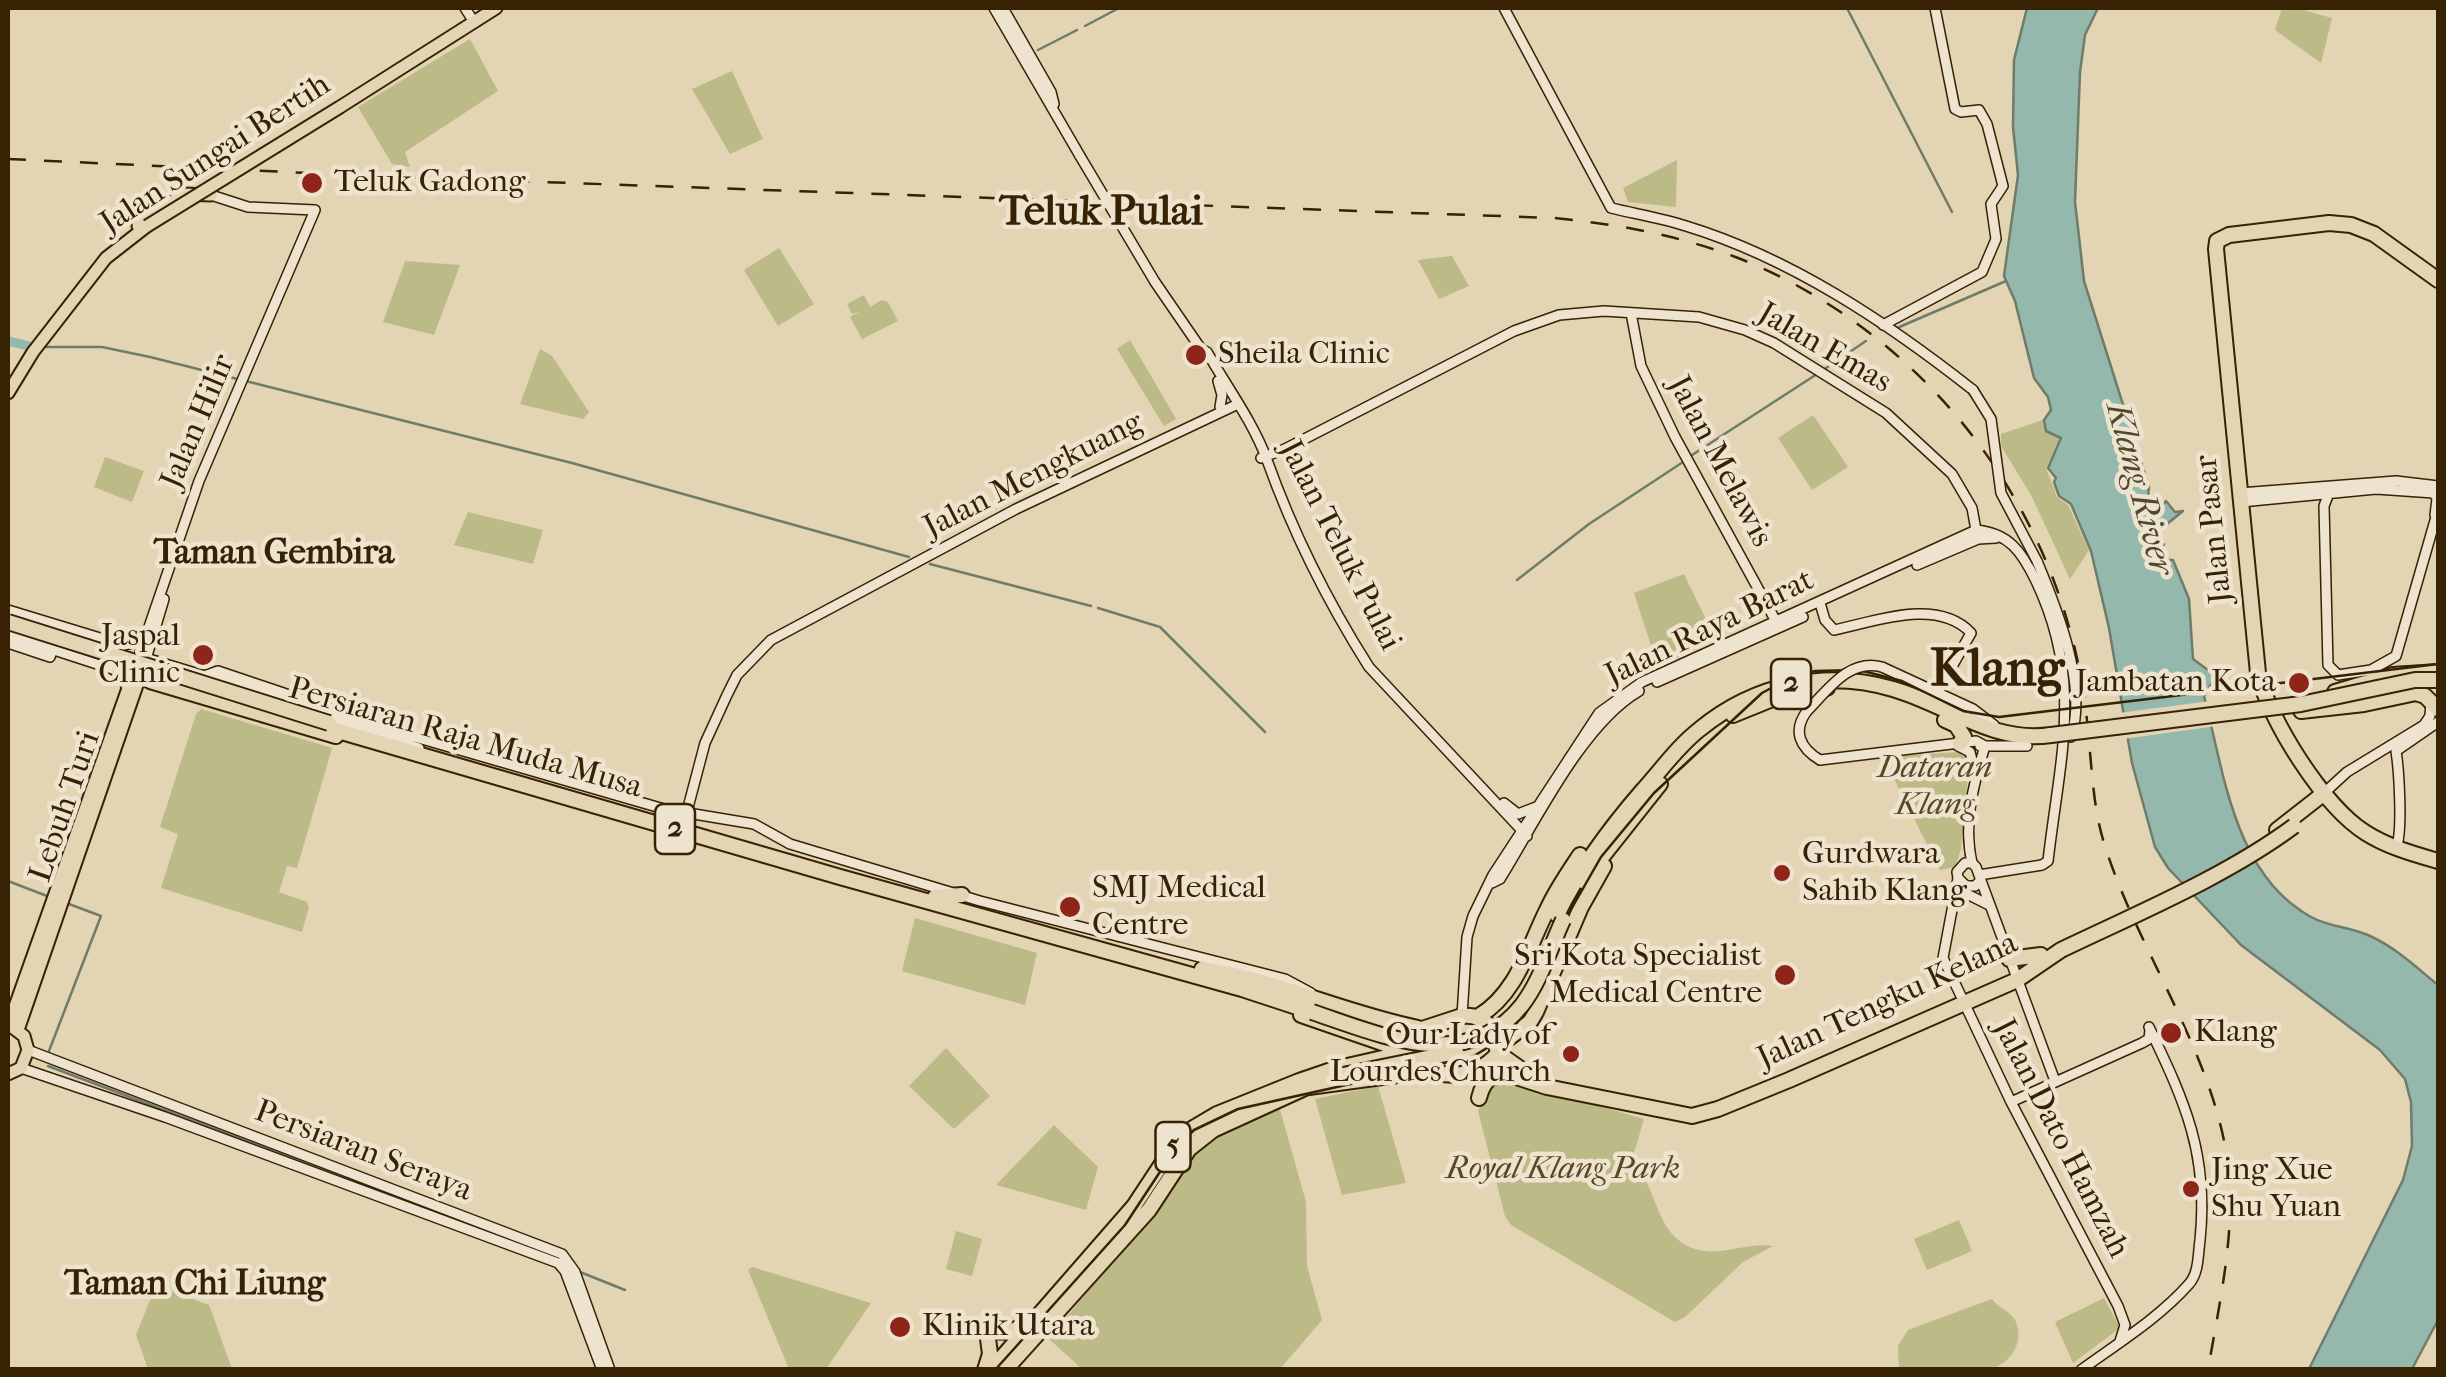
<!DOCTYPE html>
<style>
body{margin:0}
#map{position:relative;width:2446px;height:1377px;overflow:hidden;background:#e3d4b4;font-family:"IM FELL French Canon",serif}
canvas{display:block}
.frame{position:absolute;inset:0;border:10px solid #372203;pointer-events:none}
</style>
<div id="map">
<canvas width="2446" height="1377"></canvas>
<div class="frame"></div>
</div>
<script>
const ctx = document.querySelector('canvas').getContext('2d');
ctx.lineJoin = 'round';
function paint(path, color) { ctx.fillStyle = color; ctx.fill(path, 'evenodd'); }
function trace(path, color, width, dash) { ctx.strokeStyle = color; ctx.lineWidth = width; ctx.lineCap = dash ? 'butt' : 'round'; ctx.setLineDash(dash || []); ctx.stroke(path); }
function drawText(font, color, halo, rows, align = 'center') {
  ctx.font = font + ' "IM FELL French Canon",serif'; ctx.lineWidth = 9; ctx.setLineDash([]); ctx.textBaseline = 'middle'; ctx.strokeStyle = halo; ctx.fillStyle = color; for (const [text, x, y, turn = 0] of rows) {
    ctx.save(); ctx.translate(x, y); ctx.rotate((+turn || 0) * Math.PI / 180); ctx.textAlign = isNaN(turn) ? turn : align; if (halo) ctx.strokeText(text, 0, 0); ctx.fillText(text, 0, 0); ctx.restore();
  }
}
paint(new Path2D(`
 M2282,8H2296L2332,18L2321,63L2275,30Z
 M470,39L498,91L405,152L410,167L392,164L358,107Z
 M732,71L763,139L730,154L692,89Z
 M1677,160L1676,207L1628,202L1623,188Z
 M779,248L814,304L778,326L744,270Z
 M1452,256L1469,286L1439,299L1418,260Z
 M405,261L460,265L434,335L383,322Z
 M864,295L870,307L882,300L888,302L898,321L862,339L850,317L860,311L852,314L847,304Z
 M1130,340L1176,419L1164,426L1117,349Z
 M540,349L552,356L589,412L583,419L520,404Z
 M1813,415L1848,467L1812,490L1778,438Z
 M2043,420L2046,432L2060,438L2046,468L2057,497L2068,505L2089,550L2070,579L2031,495L2001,446V434Z
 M105,457L144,471L132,502L94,487Z
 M468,512L543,530L533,564L454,545Z
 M1684,574L1716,640L1658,667L1634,593Z
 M201,709L332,748L297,868L287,866L279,892L307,902L309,907L302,932L161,888L178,834L160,827L196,714Z
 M1958,752L1966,757L1969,765L1961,849L1955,867L1940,870L1889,769L1897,756Z
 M915,918L1037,953L1025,1005L902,971Z
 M946,1048L990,1096L954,1129L909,1086Z
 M1499,1077L1644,1119L1631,1163C1660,1186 1653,1235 1695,1249C1721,1257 1746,1242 1773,1246L1743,1262L1685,1317L1675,1322L1511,1225L1505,1216L1478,1111L1488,1088Z
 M1378,1086L1406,1183L1342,1195L1315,1099Z
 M1279,1106L1306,1202L1307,1266L1322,1320L1280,1369H1082L1049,1339L1148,1216L1189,1154L1203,1142Z
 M1054,1125L1098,1167L1086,1210L996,1185Z
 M1959,1220L1972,1251L1927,1270L1914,1239Z
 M956,1231L982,1239L972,1276L946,1269Z
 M752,1267L871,1303L826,1369H789L748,1270Z
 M156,1285L209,1305L232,1369H148L136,1335Z
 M2104,1298L2120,1328L2073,1363L2055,1322Z
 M1992,1299C1998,1308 2009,1310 2015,1320C2026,1341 2010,1365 1988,1370C1961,1375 1927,1370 1899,1369L1898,1346L1908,1330Z`), '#bcba87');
const water = new Path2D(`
 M2027,8H2098L2085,35L2080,72L2075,202L2084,281L2149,487L2147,507L2158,511L2166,501L2175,512L2183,511L2167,524L2157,522L2159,533L2155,537L2164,544L2159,553L2166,560H2173L2189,599L2193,659L2216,676L2204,696C2224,772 2234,875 2311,917C2329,927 2351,927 2370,936C2395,947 2417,968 2438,985V1320L2412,1369H2309L2403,1180L2412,1146L2411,1102L2405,1079L2380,1050L2241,945L2168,868L2155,847L2132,763L2109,628L2091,551L2071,504L2059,496L2054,482L2056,478L2048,468L2061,438L2046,431L2044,420L2051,410L2048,397L2034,378L2015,301L2004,276L2018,175L2013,127L2014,60Z`);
paint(water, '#95b8ad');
trace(water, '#6f7c69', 2.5);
paint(new Path2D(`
 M2210,701L2217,726L2123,739L2119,713Z`), '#e3d4b4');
trace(new Path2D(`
 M1847,8L1952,212
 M1085,26L1119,8
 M1038,50L1077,30
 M1897,328L2006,281
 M43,347H102L150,357L572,463L909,557
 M1823,370L1866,341
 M1689,457L1817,374
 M930,564L1091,606
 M1517,580L1589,524L1683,462
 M1098,608L1160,627L1265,732
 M8,881L47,896
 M49,1051L101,916L69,904
 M48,1066L397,1198
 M580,1272L625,1290`), '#6f7c69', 2.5);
trace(new Path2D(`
 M8,341L29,346`), '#95b8ad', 9);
const secondary = new Path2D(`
 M465,8L474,22
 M994,8L1080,156
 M1003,8L1051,92L1054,104
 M1504,8L1611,208C1636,214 1662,218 1686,226C1791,258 1888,323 1973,390
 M1155,282L1201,349L1207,352C1227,387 1253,422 1267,460C1292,530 1329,604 1369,667L1527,836
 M1631,313L1641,366L1675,437L1778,625
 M1883,325L1982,272L1996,239L1991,204L2003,186L1987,124L1979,110L1961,112L1955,109L1935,8
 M1218,381L1222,395L1220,407
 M1261,458L1285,449L1514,331L1559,315L1604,311L1699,317L1745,330L1774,343L1886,413L1952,474L1972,508L1976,530L1974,540
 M2240,493L2396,481L2438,486
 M2329,493L2324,506L2328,665L2338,675L2371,670L2396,656L2438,510
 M2241,502L2376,489L2434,493L2437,499L2435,515
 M2037,561C2057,609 2088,685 2071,737
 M1917,565L1978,539L1996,538
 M1820,603L1825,620L1834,630C1874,622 1937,597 1971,633
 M8,610L123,645L144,641
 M8,635L143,679
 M8,643L50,657L53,649
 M139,656L199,481L315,210L248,207L211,195
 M146,659L164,599
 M149,659L265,694L419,748
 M1882,667L1973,709L1994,725
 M204,676L218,671L408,735L664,809L754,824L790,844L980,901L1285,979L1311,993
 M1657,682L1803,617
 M1937,693L1971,633
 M1807,711C1792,731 1800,748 1820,760L1976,741L1985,746
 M1958,746L1970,752L1974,768
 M1980,746H2027
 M2323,794L2347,772L2424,725L2430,716L2431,702
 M1504,803L1518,814L1536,807
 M686,815L705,743L727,695L737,675L771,640L1016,509L1238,404
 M2396,848C2403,833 2399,770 2396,751L2438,722
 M1972,863C1963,823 1973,786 1985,746
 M1958,878L1943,958L2011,1102L2118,1306L2125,1325L2120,1341
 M1981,880L1975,886H1966L1958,878L1957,872L1965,863H1972L1976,867L2055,1081
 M1492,883L1500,879C1535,823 1582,724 1639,691
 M1953,905L1969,895L1989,905
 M1462,1016L1467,937L1473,916L1493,875L1599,713L1642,682L1976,530C2009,533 2022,552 2036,581C2084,682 2060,756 2048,861L2042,865L1979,875
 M28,1050L562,1254L575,1272L610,1370
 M21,1068L165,1117L558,1263L565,1271L602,1370
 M2011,1102L2142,1043L2149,1039L2150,1030
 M2081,1370C2118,1343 2159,1318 2189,1284C2199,1273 2198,1254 2200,1240C2209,1155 2185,1102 2149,1027`);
const primary = new Path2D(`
 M340,107L496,8
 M138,226L183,194L211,195
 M8,393L33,352L106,258L147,226
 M117,671L126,680L128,690
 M8,1026L127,691
 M18,1030L146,659
 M8,1074L21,1068L28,1050L24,1036L12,1027`);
const highway = new Path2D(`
 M2438,280L2374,234L2351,225L2329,223L2229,235L2217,241L2216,249L2258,673C2269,720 2324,807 2366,833C2388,847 2414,854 2438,861
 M150,681L336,736
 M2335,692L2393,675L2438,672
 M2301,711L2364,704L2416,693L2425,696L2438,709
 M1733,715L1775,698L1827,688
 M1945,720L1956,725L1964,737L1960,743
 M328,728L840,877L1242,989L1312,1012
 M2277,830L2323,794
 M1583,881L1660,784
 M935,897L962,895
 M1557,915C1580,868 1609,829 1643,790C1662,769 1678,746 1700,729C1755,684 1825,669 1893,689C1946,704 1993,744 2051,735
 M2009,959L2041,955
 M1202,969C1276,980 1344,1013 1418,1028
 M1301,1015L1408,1052
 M1462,1016C1488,1014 1493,1030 1498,1053C1476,1081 1428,1083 1409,1052L1413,1032Z
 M1479,1016C1517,993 1528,948 1547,910C1556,890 1568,873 1580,855
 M1497,1047L1530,1022L1536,1012L1581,907L1604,866
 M1498,1053L1525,1072
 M1489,1064L1510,1075L1547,1087L1692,1116L1718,1109L1789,1080L2017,980L2061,950
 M1309,1087L1426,1071
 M1479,1098C1483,1081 1492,1072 1509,1075
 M985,1370L990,1354L987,1331L1011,1332L1025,1324
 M991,1370L1134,1206L1171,1150L1190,1130L1217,1114L1299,1081L1334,1069L1409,1052
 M1005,1370L1149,1210L1189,1149L1213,1130L1318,1082`);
trace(secondary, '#372203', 12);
trace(primary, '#372203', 15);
trace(highway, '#372203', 18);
trace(secondary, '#ede3ce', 9);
trace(primary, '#e3d4b4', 11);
trace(highway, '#e3d4b4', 14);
trace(new Path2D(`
 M995,1370L1125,1225L1175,1149L1194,1130L1238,1109L1472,1057L1507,1036L1533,1001L1569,913L1601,857L1654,793L1762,693L1788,679L1815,671L1859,670L1902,681L1963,711L1999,717L2438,664`), '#372203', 2.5);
trace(new Path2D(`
 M8,159L373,176L1554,218C1617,224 1678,235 1738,258C1898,321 2023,462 2069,627C2079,661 2085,696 2088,731C2092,769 2093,807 2104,843C2139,957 2226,1069 2230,1190C2232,1249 2218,1311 2208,1370`), '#372203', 2.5, [18, 18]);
const secondaryBridge = new Path2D(`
 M1080,156L1155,282
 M1973,390L1991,419L2001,493L2037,561
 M1807,711C1828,690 1849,658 1882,667`);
const primaryBridge = new Path2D(`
 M147,226L340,107`);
const highwayBridge = new Path2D(`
 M8,622L329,723
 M2051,735L2301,704L2415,680H2438
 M2061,950C2136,914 2227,876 2294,826
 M1312,1012C1381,1035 1467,1075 1522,1005C1541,980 1550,948 1563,920
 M1343,1075L1456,1052`);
trace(secondaryBridge, '#372203', 12, []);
trace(primaryBridge, '#372203', 15, []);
trace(highwayBridge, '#372203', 18, []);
trace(secondaryBridge, '#ede3ce', 9);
trace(primaryBridge, '#e3d4b4', 11);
trace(highwayBridge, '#e3d4b4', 14);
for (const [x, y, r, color] of [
 [312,183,12,"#8f2418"],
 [1196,355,12,"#8f2418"],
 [203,655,12,"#8f2418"],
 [2299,683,12,"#8f2418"],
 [1782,873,10,"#8f2418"],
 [1070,907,12,"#8f2418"],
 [1785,975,12,"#8f2418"],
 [2171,1033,12,"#8f2418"],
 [1571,1054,10,"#8f2418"],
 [2191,1189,10,"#8f2418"],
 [900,1327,12,"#8f2418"]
]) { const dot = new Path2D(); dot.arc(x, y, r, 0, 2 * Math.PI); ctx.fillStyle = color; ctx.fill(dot); trace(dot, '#ede3ce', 4); }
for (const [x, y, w] of [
 [1791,684,40],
 [675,829,40],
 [1173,1147,35]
]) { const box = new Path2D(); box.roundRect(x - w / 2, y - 25, w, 50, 8); ctx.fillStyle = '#ede3ce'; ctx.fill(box); trace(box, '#372203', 2.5); }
drawText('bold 30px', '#372203', null, [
 ["2",1791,684],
 ["2",675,829],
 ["5",1173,1147]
]);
drawText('32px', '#372203', '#ede3ce', [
 ["Jalan Sungai Bertih",216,155,-33],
 ["Jalan Emas",1824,349,30],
 ["Jalan Hilir",199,422,-67],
 ["Jalan Melawis",1719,462,62],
 ["Jalan Mengkuang",1034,476,-27],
 ["Jalan Pasar",2215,529,-96],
 ["Jalan Teluk Pulai",1339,546,63],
 ["Jalan Raya Barat",1710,629,-26],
 ["Persiaran Raja Muda Musa",465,739,16],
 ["Lebuh Turi",66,807,-71],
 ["Jalan Tengku Kelana",1888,1002,-25],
 ["Jalan Dato Hamzah",2060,1139,63],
 ["Persiaran Seraya",363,1152,21]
]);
drawText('32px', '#372203', '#ede3ce', [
 ["Teluk Gadong",334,183],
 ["Sheila Clinic",1218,355],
 ["Jaspal",180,637,"right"],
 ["Clinic",180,674,"right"],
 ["Jambatan Kota",2276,683,"right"],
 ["Gurdwara",1802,855],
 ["Sahib Klang",1802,892],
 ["SMJ Medical",1092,889],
 ["Centre",1092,926],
 ["Sri Kota Specialist",1762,957,"right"],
 ["Medical Centre",1762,994,"right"],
 ["Klang",2194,1033],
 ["Our Lady of",1551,1036,"right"],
 ["Lourdes Church",1551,1073,"right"],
 ["Jing Xue",2211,1171],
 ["Shu Yuan",2211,1208],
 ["Klinik Utara",922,1327]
], 'left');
drawText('italic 32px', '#584824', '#ede3ce', [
 ["Dataran",1935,769],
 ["Klang",1935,806],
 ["Royal Klang Park",1563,1170]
]);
drawText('italic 35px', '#4e482e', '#ede3ce', [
 ["Klang River",2138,489,75]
]);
drawText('bold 35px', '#372203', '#ede3ce', [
 ["Taman Gembira",274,554],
 ["Taman Chi Liung",195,1285]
]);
drawText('bold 42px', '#372203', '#ede3ce', [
 ["Teluk Pulai",1101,214]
]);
drawText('bold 52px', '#372203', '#ede3ce', [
 ["Klang",1997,672]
]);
</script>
